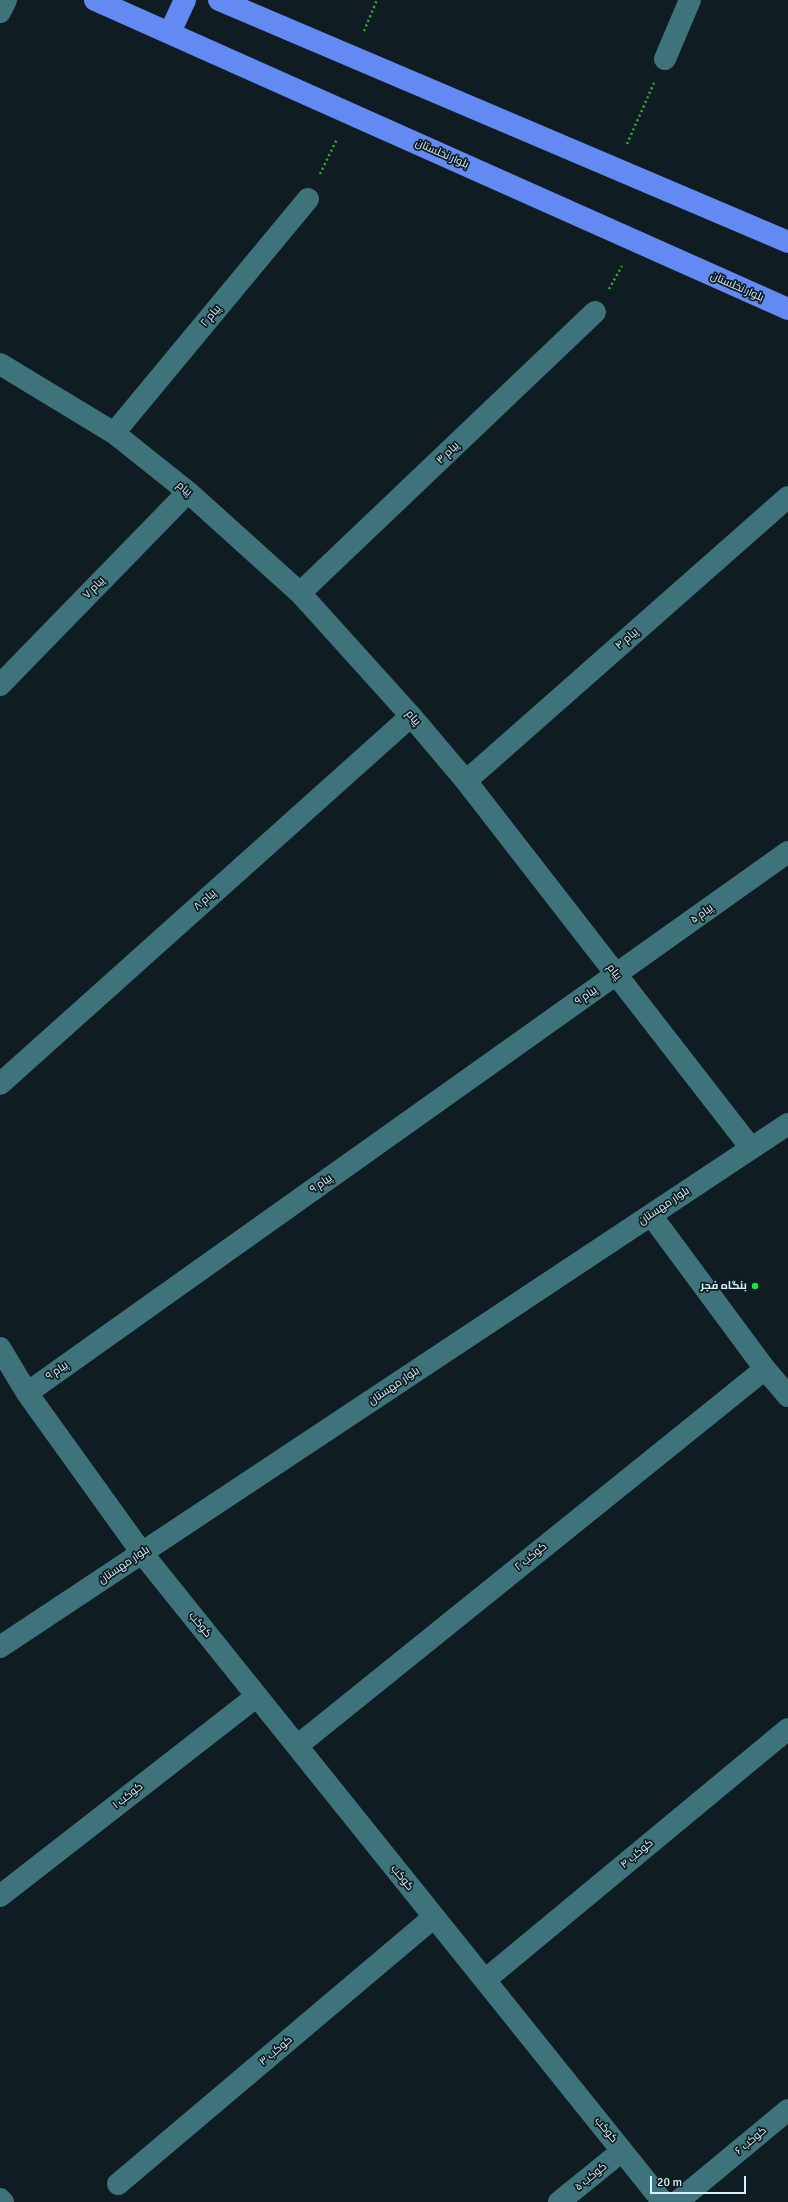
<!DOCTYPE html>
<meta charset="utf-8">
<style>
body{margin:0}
#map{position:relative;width:788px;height:2202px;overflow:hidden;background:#0f1c21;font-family:Signika,sans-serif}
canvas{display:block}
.scale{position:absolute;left:650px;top:2176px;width:96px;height:18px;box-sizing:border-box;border:2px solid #d3f2fb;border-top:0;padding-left:5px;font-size:12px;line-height:14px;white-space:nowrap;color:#d3f2fb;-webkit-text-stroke:3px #0f1c21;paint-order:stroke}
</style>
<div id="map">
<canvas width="788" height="2202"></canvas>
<div class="scale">20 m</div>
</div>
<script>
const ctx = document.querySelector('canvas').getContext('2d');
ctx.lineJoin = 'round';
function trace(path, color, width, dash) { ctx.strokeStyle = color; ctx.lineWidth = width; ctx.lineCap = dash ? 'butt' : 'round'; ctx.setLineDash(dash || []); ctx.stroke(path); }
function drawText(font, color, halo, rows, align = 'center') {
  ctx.font = font + ' Signika,Cairo,sans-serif'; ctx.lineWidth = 3.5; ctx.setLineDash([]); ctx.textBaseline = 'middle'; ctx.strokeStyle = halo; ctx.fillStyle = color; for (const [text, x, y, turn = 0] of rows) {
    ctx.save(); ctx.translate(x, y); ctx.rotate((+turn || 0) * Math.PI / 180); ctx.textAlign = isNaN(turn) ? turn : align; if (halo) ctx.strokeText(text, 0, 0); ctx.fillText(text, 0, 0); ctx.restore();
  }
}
trace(new Path2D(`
 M364,31L377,0
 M627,144L654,83
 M320,174L337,139
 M609,289L622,266`), '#38aa3e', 2.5, [2, 3]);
trace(new Path2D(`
 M0,12L6,0
 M665,59L690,0
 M0,364L114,433L188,492L300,593L411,716L466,781L751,1148
 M114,433L308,199
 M300,593L595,312
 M0,685L188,492
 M466,781L788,497
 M0,1084L411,716
 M651,1215L765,1369L788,1396
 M0,1348L27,1393L142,1553L663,2202
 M27,1393L788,852
 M0,1647L788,1124
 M297,1746L765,1369
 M0,1896L257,1696
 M485,1980L788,1729
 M118,2184L434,1917
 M0,2199L3,2202
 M559,2202L622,2151
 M677,2202L788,2110`), '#3e737c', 22);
trace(new Path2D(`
 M95,0L788,309
 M219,0L788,242
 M170,32L185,0`), '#638af2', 22);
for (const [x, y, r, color] of [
 [755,1286,4,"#13e73f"]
]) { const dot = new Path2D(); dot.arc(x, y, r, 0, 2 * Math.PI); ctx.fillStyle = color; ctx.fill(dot); trace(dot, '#0f1c21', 1.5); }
drawText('11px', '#d3f2fb', '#0f1c21', [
 ["بلوار نخلستان",442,154,24],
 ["بلوار نخلستان",737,287,24],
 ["پیام ۲",211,316,-50],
 ["پیام ۳",448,453,-44],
 ["پیام",184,489,40],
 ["پیام ۷",94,588,-46],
 ["پیام ۴",627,639,-41],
 ["پیام",413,718,49],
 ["پیام ۸",205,900,-42],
 ["پیام ۵",702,914,-36],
 ["پیام",614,972,52],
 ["پیام ۹",586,996,-35],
 ["پیام ۹",321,1184,-35],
 ["بلوار مهستان",664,1206,-34],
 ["پیام ۹",57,1371,-35],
 ["بلوار مهستان",394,1386,-34],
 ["کوکب ۲",531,1557,-39],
 ["بلوار مهستان",124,1565,-34],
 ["کوکب",200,1625,51],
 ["کوکب ۱",128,1796,-38],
 ["کوکب ۴",637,1854,-40],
 ["کوکب",402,1878,51],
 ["کوکب ۳",276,2051,-40],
 ["کوکب",606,2130,51],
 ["کوکب ۶",751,2141,-40],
 ["کوکب ۵",591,2177,-39]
]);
drawText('bold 11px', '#d3f2fb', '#0f1c21', [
 ["بنگاه فجر",747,1286]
], 'right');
</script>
